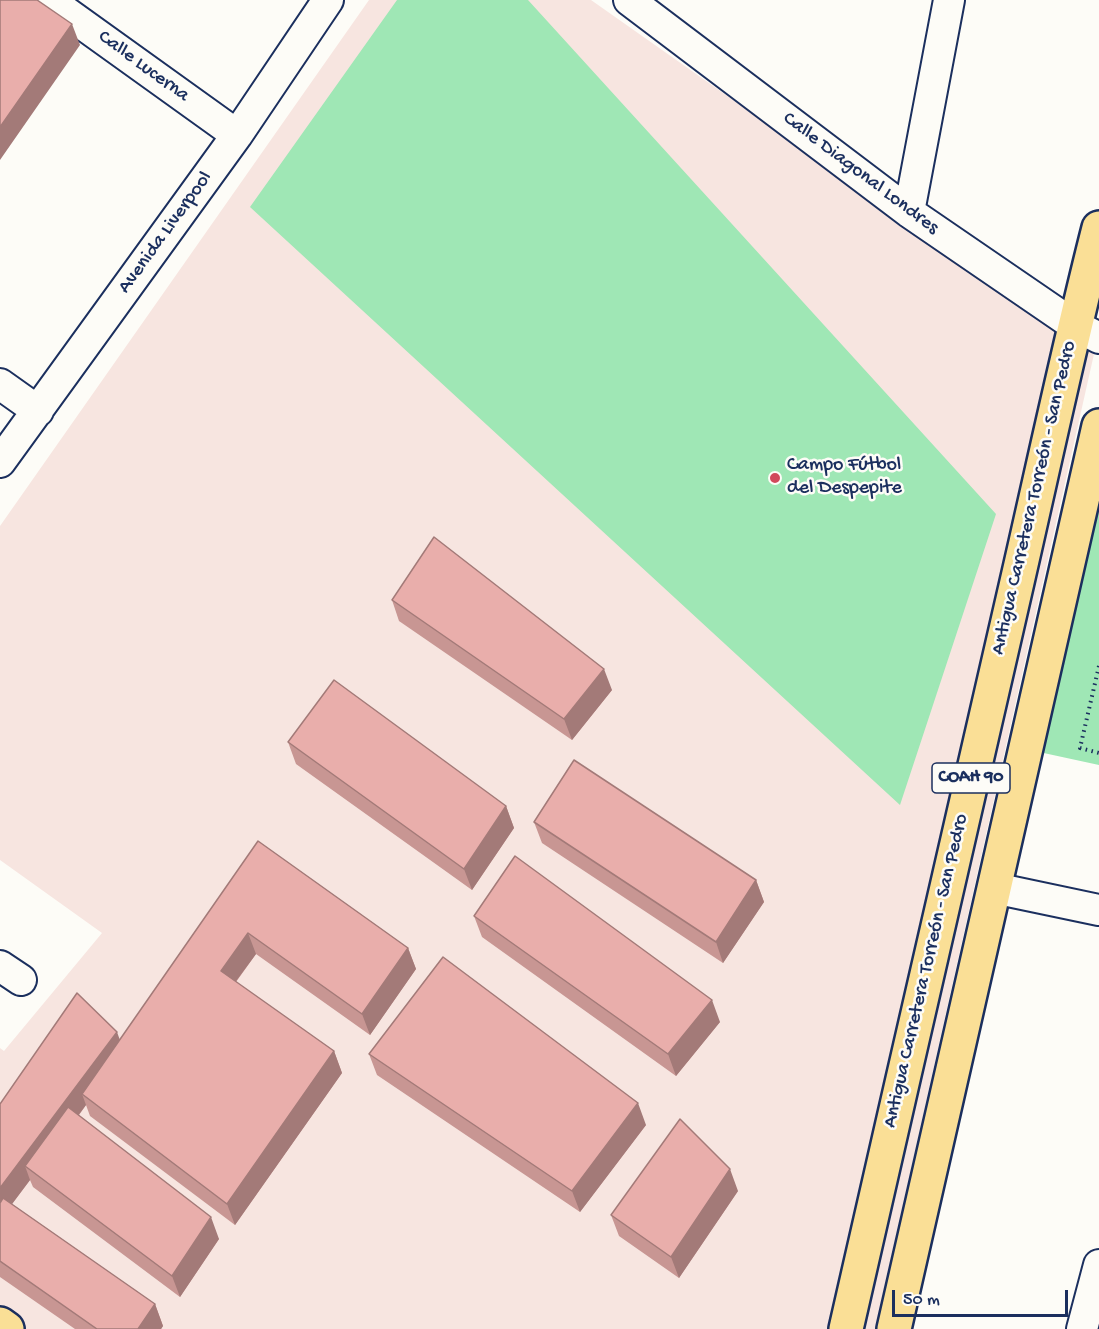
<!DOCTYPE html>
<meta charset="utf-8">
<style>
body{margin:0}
#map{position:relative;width:1099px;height:1329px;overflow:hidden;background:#fdfcf7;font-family:"Gochi Hand",sans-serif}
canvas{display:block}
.scale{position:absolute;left:892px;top:1290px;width:176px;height:27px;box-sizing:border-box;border:3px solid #1b2f5e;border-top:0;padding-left:8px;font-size:18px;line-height:21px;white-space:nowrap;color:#1b2f5e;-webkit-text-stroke:4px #fdfcf7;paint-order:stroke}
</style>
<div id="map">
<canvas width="1099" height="1329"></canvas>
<div class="scale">50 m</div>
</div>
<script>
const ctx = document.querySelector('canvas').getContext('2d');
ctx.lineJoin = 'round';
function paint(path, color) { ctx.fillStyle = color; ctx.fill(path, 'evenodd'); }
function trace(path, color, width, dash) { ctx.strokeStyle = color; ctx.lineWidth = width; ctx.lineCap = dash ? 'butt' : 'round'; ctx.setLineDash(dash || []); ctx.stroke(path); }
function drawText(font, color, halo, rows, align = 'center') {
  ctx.font = font + ' "Gochi Hand",sans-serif'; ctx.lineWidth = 5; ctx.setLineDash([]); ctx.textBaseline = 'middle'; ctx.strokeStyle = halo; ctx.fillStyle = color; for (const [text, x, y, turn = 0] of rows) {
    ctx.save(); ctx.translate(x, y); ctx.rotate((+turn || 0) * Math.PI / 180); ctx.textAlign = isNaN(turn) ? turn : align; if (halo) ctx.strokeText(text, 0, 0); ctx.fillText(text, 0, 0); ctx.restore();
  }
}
paint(new Path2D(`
 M369,0H591L1094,354L875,1329H0V1048L4,1051L102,933L0,860V526Z`), '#f7e5e0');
paint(new Path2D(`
 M397,0H528L996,514L900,805L250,207Z
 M1099,502V765L1039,752Z`), '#9fe7b5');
const minor = new Path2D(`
 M49,0L237,135
 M629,0L909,212L1074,325L1099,338
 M909,212L949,0
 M0,384L38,411
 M0,462L237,135L328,0
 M994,888L1099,910
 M0,966L21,980
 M1082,1329L1099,1265`);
const major = new Path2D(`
 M0,1324L7,1329
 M846,1329C903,1080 959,831 1017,582C1044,464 1069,346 1099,228
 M894,1329L1099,426`);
trace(minor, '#1b2f5e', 34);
trace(major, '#1b2f5e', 38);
trace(new Path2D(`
 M1099,666L1080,748L1099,753`), '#1b2f5e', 4, [1.5, 4.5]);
trace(minor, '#fdfcf7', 30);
trace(major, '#fadf96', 33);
paint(new Path2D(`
 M392,600L612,690L572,740L399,621Z
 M288,742L506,806L514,828L472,890L296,764Z
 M534,822L756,880L764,902L723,963L542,843Z
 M258,841L408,948L416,969L370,1035L256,954L236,982L334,1051L342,1073L235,1225L90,1116L86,1105L79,1115L219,1239L180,1297L33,1187L30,1180L12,1204L155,1304L163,1326L161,1329H75L0,1277V1104L120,1040Z
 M474,916L720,1022L676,1076L482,937Z
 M369,1054L646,1125L580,1212L377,1075Z
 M738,1191L679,1278L619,1236L611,1215Z`), '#c89693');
paint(new Path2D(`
 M72,24L80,45L0,160V127Z
 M604,669L612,690L572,740L564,719Z
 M506,806L514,828L472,890L464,869Z
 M756,880L764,902L723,963L716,942Z
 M248,933L256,954L228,992L221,971Z
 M408,948L416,969L370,1035L362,1014Z
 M712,1000L720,1022L676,1076L668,1054Z
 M117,1032L125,1054L82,1094L86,1105L35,1173L25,1166L30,1180L0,1220V1188Z
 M334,1051L342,1073L235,1225L227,1204Z
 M638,1103L646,1125L580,1212L572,1191Z
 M730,1169L738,1191L679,1278L671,1257Z
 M211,1217L219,1239L180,1297L172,1276Z
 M155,1304L163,1326L161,1329H138Z`), '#a37a78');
const building = new Path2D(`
 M0,0H37L72,24L0,127Z
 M434,537L604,669L564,719L392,600Z
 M334,680L506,806L464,869L288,742Z
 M574,760L756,880L716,942L534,822Z
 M258,841L408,948L362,1014L248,933L221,971L334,1051L227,1204L82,1094Z
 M515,856L712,1000L668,1054L474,916Z
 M443,957L638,1103L572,1191L369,1054Z
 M77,993L117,1032L0,1188V1104Z
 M68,1107L211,1217L172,1276L25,1166Z
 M680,1119L730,1169L671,1257L611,1215Z
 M3,1198L155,1304L138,1329H97L0,1261V1203Z`);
paint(building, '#e9aeab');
trace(building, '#a37a78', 1.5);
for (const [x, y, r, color] of [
 [775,478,6,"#d1495b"]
]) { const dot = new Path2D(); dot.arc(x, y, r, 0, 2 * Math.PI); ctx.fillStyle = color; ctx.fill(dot); trace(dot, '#fdfcf7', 2); }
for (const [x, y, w] of [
 [971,778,78]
]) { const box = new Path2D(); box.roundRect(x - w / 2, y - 15, w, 30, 4.5); ctx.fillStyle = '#fdfcf7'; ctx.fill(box); trace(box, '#1b2f5e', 1.5); }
drawText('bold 18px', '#1b2f5e', null, [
 ["COAH 90",971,778]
]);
drawText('20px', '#1b2f5e', '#fdfcf7', [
 ["Calle Lucerna",143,67,36],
 ["Calle Diagonal Londres",860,174,37],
 ["Avenida Liverpool",166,233,-54],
 ["Antigua Carretera Torreón - San Pedro",1035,498,-77],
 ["Antigua Carretera Torreón - San Pedro",927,971,-77]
]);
drawText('20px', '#1b2f5e', '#fdfcf7', [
 ["Campo Fútbol",787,466],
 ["del Despepite",787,489]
], 'left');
</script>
